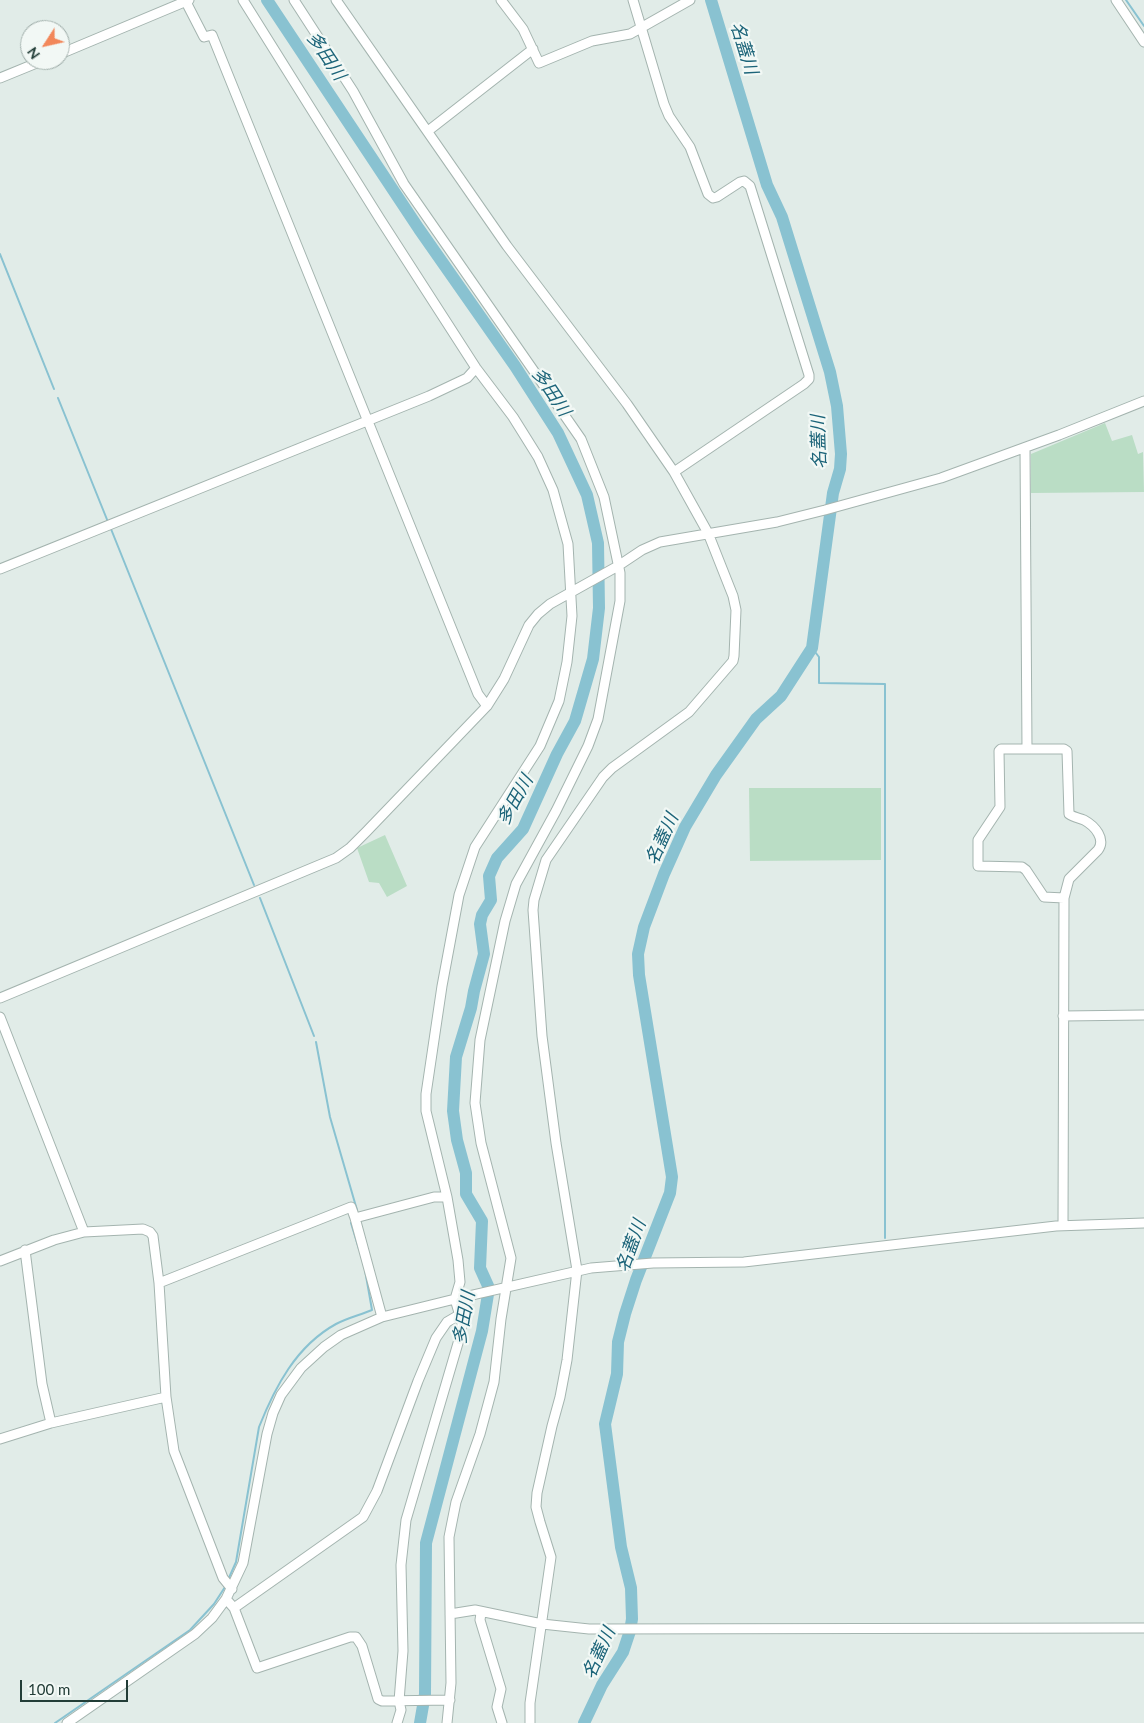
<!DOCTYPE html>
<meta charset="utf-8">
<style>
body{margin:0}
#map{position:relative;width:1144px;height:1723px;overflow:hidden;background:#e1ece8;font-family:Lato,sans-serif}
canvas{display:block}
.north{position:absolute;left:20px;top:20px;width:50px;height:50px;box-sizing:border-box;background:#f2f8f5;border:1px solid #9fada9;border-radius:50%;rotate:235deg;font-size:14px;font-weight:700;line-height:20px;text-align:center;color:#223d37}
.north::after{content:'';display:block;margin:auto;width:18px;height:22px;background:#f2875a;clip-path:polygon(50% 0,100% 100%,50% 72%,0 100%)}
.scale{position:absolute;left:20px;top:1680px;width:108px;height:22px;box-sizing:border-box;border:2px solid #223d37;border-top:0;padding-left:6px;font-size:15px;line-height:18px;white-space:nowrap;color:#223d37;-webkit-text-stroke:4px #f2f8f5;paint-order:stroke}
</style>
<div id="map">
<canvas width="1144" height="1723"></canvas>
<div class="north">N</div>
<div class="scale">100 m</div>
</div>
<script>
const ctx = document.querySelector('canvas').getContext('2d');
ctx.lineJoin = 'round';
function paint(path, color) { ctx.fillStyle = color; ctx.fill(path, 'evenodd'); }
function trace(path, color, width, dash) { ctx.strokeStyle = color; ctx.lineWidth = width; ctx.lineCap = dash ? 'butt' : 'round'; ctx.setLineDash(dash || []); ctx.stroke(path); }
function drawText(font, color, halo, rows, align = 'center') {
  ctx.font = font + ' Lato,"Noto Sans JP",sans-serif'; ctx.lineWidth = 4.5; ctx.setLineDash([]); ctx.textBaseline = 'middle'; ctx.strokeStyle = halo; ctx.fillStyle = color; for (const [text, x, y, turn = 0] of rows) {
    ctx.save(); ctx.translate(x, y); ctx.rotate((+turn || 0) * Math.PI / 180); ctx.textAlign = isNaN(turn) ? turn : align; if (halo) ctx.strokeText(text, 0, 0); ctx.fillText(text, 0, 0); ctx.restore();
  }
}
paint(new Path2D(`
 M1105,423L1112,441L1132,435L1138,454L1143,452L1144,492L1031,493V454Z
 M749,788H881V860L750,861Z
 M385,835L407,886L387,897L379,883L369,882L357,848Z`), '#baddc5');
trace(new Path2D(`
 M1126,0L1144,26
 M0,254L54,389
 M58,398L108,522
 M111,529L254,885
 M812,648L819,657V683L885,684V1238
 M260,898L314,1036
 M316,1042L330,1117L357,1210
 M351,1223L359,1249
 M228,1580L236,1562L259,1427C275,1387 296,1346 336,1324C347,1318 360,1315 372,1310L365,1270
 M55,1723L190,1630L214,1604L225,1587`), '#89c2d1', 2);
trace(new Path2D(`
 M267,0L419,229L515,366L558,433L587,495L598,543L599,608L593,659L575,721L557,754L523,829L497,858L489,876L491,900L482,915L480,924L484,954L474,991L471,1008L456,1057L453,1111L457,1140L466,1173V1194L482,1221L480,1268L489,1288L482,1331L426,1543L425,1694L420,1723
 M584,1723L602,1685L623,1652L630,1631L632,1619L631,1588L621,1547L605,1424L617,1374L618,1342L625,1314L636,1280L670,1193L672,1177L639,975L638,954L644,927L664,874L685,827L716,775L756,719L781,696L812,648L833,493L840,469L841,454L837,406L830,372L782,217L767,185L711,0`), '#89c2d1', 12);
const minor = new Path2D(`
 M243,0L380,219L476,368L513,417L538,457L553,490L568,544L572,616L567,662L559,701L540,746L475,847L459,895L442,986L426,1094V1111L447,1197L458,1260L460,1282L455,1299L462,1323L461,1333L406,1520L401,1565L403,1651L399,1701L401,1710L397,1723
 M294,0L353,91L404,184L581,439L604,497L620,573V601L598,719L588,746L556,811L516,884L505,921L480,1040L475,1103L481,1143L511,1258L501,1319L494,1382L480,1434L456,1502L449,1537L451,1683L447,1723
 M336,0L507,246L627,404L674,472L708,533L733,596L736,610L734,656L733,661L689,712L612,768L603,777L546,860L534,900L533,910L542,1036L556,1143L577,1270L567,1360L560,1397L552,1426L537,1493L536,1507L540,1522L551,1557L530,1703V1723
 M501,0L523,29L539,63L592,41L630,34L690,0
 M633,0L664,104L669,116L690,147L708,194L713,198L717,197L740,182L744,181L750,186L809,375V379L804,384L674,472
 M1116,0L1144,42
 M186,2L204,37L212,35L478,694L487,706
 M60,54L189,0
 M0,78L44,60
 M428,131L533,49
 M1025,448L1027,749
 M0,569L429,396L467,378L476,368
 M0,998L336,858L350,848L366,832L487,706L504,679L529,625L538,614L550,604L618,566L642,550L660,542L777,522L825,510L941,478L1059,435L1144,401
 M1063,1016L1144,1015
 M0,1017L84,1232
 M355,1218L382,1317
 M1063,1225L1064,898L1069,879L1098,850C1106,839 1095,826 1084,820C1079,818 1073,817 1069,814L1067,751L1064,749H1001L999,751L1000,807L978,840V866L1022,867L1026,870L1044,897L1064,898
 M25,1250L42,1384L51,1423
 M0,1261L54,1240L84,1232L143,1229L150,1232L153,1236L159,1283L166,1397L174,1451L223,1578L232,1589
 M159,1283L351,1207L355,1218L434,1197H447
 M0,1439L51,1423L166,1397
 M226,1599L234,1608L363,1517L377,1491L418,1381L436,1338L447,1322L459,1315
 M234,1608L257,1668L350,1637H356L362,1646L378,1699L382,1701L450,1700
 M481,1613L480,1620L501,1689L497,1707L502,1723
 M450,1614L475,1610L542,1624L589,1629L1144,1628
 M67,1723L195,1634L212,1618L226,1599L243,1563L267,1434L273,1413L281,1395L301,1368L324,1347L341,1335L382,1317L455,1299L591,1268L653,1263L744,1262L1056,1226L1144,1223`);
trace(minor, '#a4b4af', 11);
trace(minor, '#fff', 9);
drawText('italic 18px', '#1c6479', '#f2f8f5', [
 ["名蓋川",744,48,73],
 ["多田川",326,56,56],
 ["多田川",551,392,56],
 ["名蓋川",819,442,-92],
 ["多田川",515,800,-61],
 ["名蓋川",662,839,-66],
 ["名蓋川",631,1246,-70],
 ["多田川",464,1318,-80],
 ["名蓋川",599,1653,-66]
]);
</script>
